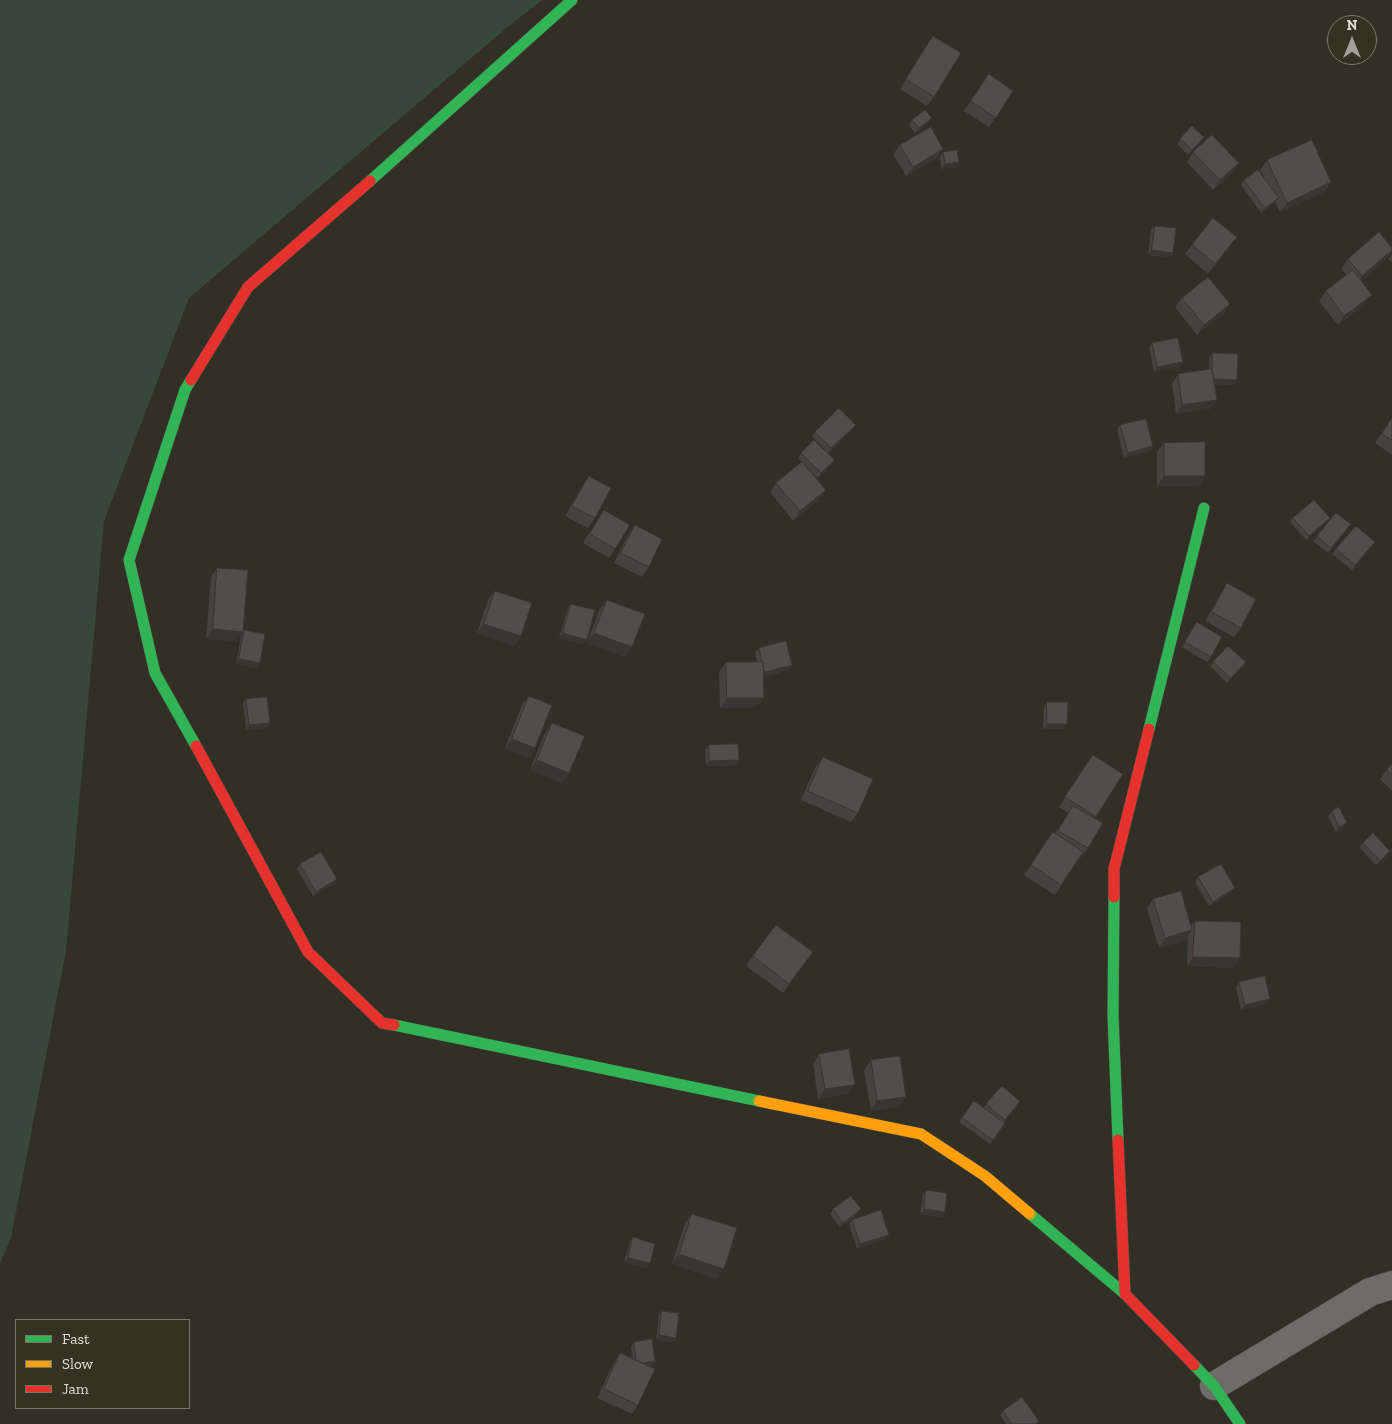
<!DOCTYPE html>
<style>
body{margin:0}
#map{position:relative;width:1392px;height:1424px;overflow:hidden;background:#322f26;font-family:"Zilla Slab",serif}
canvas{display:block}
.legend{position:absolute;left:15px;top:1319px;width:175px;height:90px;box-sizing:border-box;background:#373121;border:1px solid #7b7668;margin:0;padding:6px 9px;list-style:none;font-size:15px;color:#e1ddd3}
.legend li{display:flex;align-items:center;gap:10px;height:25px}
.legend b{width:25px;border:1px solid #7b7668}
.north{position:absolute;left:1327px;top:15px;width:50px;height:50px;box-sizing:border-box;background:#373121;border:1px solid #7b7668;border-radius:50%;rotate:0deg;font-size:14px;font-weight:700;line-height:20px;text-align:center;color:#e1ddd3}
.north::after{content:'';display:block;margin:auto;width:18px;height:22px;background:#a4a096;clip-path:polygon(50% 0,100% 100%,50% 72%,0 100%)}
</style>
<div id="map">
<canvas width="1392" height="1424"></canvas>
<ul class="legend">
<li><b style="height:6px;background:#30b455"></b>Fast</li>
<li><b style="height:6px;background:#ff9f0a"></b>Slow</li>
<li><b style="height:6px;background:#e5322d"></b>Jam</li>
</ul>
<div class="north">N</div>
</div>
<script>
const ctx = document.querySelector('canvas').getContext('2d');
ctx.lineJoin = 'round';
function paint(path, color) { ctx.fillStyle = color; ctx.fill(path, 'evenodd'); }
function trace(path, color, width, dash) { ctx.strokeStyle = color; ctx.lineWidth = width; ctx.lineCap = dash ? 'butt' : 'round'; ctx.setLineDash(dash || []); ctx.stroke(path); }
paint(new Path2D(`
 M0,0H542L509,26L189,298L104,521L66,951L11,1238L0,1264Z`), '#37483a');
const street = new Path2D(`
 M1214,1386L1370,1292L1392,1285`);
const fast = new Path2D(`
 M370,181L572,0
 M191,380L185,390L129,560L155,673L196,746
 M1149,729L1204,508
 M1114,897L1113,1016L1118,1140
 M394,1025L759,1101
 M1030,1214L1125,1294
 M1194,1365L1214,1386L1240,1424`);
const slow = new Path2D(`
 M759,1101L921,1134L985,1176L1030,1214`);
const jam = new Path2D(`
 M191,380L248,287L370,181
 M196,746L308,952L382,1023L394,1025
 M1114,897V869L1149,729
 M1118,1140L1125,1294L1194,1365`);
trace(street, '#4d4a43', 29);
trace(fast, '#4d4a43', 12);
trace(slow, '#4d4a43', 12);
trace(jam, '#4d4a43', 12);
trace(street, '#6e6c68', 28);
trace(fast, '#30b455', 11);
trace(slow, '#ff9f0a', 11);
trace(jam, '#e5322d', 11);
paint(new Path2D(`
 M933,36L934,97L927,106L900,89Z
 M989,74L1013,91L989,127L964,111Z
 M932,118L928,123L915,133L909,125L912,120Z
 M1180,139L1201,142L1188,155L1177,144Z
 M900,145L937,158L906,176L893,154Z
 M943,152L955,167L941,169L940,157Z
 M1193,152L1239,163L1232,173L1213,190L1187,162Z
 M1267,160L1331,182L1324,192L1280,212L1275,202L1261,213L1241,185L1244,180L1264,177L1260,170Z
 M1155,226L1173,253L1170,257L1148,255L1151,230Z
 M1192,245L1230,247L1208,274L1185,254Z
 M1392,248V251L1386,259L1361,281L1365,304L1338,325L1319,301L1326,291L1347,275L1341,269L1348,259Z
 M1392,254V263L1388,259Z
 M1182,298L1230,304L1223,314L1197,335L1175,307Z
 M1152,343L1179,367L1154,372L1149,348Z
 M1213,353L1237,380L1234,385L1214,384L1217,400L1210,409L1176,414L1172,384L1178,374L1209,370V358Z
 M1392,417V455L1375,443Z
 M856,425L852,430L828,453L812,436L815,432Z
 M1120,425L1153,446L1150,451L1124,458L1117,430Z
 M1164,443L1205,476L1198,486H1157V452Z
 M801,453L831,465L818,478L810,470L826,490L819,500L793,521L770,492L776,483L802,462L798,458Z
 M589,476L595,518L588,528L565,516L582,486Z
 M604,510L615,549L609,558L583,543Z
 M1293,518H1330L1326,522L1306,540L1290,522Z
 M635,525L649,567L642,577L614,563L628,535Z
 M1347,529L1328,553L1313,541L1317,536Z
 M1372,547L1352,570L1332,554L1336,549Z
 M217,568L243,631L244,630L260,663L256,668L236,664L241,635L236,641L206,639L211,577Z
 M1227,583L1241,628L1234,637L1205,621L1221,593Z
 M495,591L521,636L514,646L477,633L488,600Z
 M607,600L625,657L587,643L600,609Z
 M571,604L587,640L583,644L559,638L568,608Z
 M1197,622L1211,657L1207,662L1182,647Z
 M759,648L789,670L763,677L764,698L757,707L720,708L719,672L726,662H757L755,653Z
 M1213,662H1246L1242,667L1227,683L1210,666Z
 M529,696L535,748L528,758L505,748L522,705Z
 M246,699L270,723L266,728L246,730L243,704Z
 M1047,702L1064,729H1043L1044,707Z
 M552,723L569,773L562,783L530,770L545,733Z
 M709,745L739,760L735,765L706,766L705,750Z
 M1093,755L1123,774L1095,818L1088,848L1081,857H1080L1055,895L1024,875L1053,832L1055,834L1068,813L1059,807Z
 M823,757L858,813L851,822L801,800L816,766Z
 M1392,764V791L1380,779L1387,770Z
 M1332,811L1343,828L1336,832L1328,816Z
 M1363,843L1387,856L1376,865L1359,847Z
 M300,864L337,879L334,884L313,896L297,869Z
 M1198,877L1232,893L1209,906L1195,882Z
 M1153,899L1191,925L1195,921L1233,968L1187,966L1188,937L1186,940L1159,948L1147,909Z
 M813,952L783,993L746,966L753,956Z
 M1239,982L1267,1004L1241,1010L1236,987Z
 M819,1054L848,1094L818,1099L813,1064Z
 M871,1060L899,1106L871,1111L864,1070Z
 M974,1101L984,1108L986,1104L1017,1106L1004,1122L1005,1123L990,1144L959,1122Z
 M926,1190L945,1212L941,1217L920,1214L923,1195Z
 M833,1209H861L858,1214L840,1228L830,1214Z
 M692,1214L717,1279L672,1264L685,1223Z
 M852,1220L886,1239L857,1249L849,1225Z
 M633,1237L650,1263L646,1268L624,1262L630,1242Z
 M662,1311L676,1338L673,1342L656,1340L659,1316Z
 M634,1342L655,1361L652,1365L649,1366L638,1405L632,1414L597,1398L614,1362L620,1353L632,1358L631,1347Z
 M1003,1411L1037,1424H1006L1000,1415Z`), '#48413e');
paint(new Path2D(`
 M932,118L928,123L915,133L919,128Z
 M1204,137L1201,142L1188,155L1192,150Z
 M943,149L937,158L906,176L913,167Z
 M959,162L955,167L941,169L945,164Z
 M1239,163L1232,173L1213,190L1220,180Z
 M1331,182L1324,192L1280,212L1287,203Z
 M1279,198L1275,202L1261,213L1265,208Z
 M1237,237L1230,247L1208,274L1215,264Z
 M1152,250L1173,253L1170,257L1148,255Z
 M1392,250L1386,259L1356,285L1362,276Z
 M1372,295L1365,304L1338,325L1344,316Z
 M1230,304L1223,314L1197,335L1204,325Z
 M1183,362L1179,367L1154,372L1157,367Z
 M1212,379L1237,380L1234,385L1209,384Z
 M1217,400L1210,409L1176,414L1182,405Z
 M856,425L852,430L828,453L831,448Z
 M1153,446L1150,451L1124,458L1128,453Z
 M835,460L831,465L818,478L821,473Z
 M1164,476H1205L1198,486H1157Z
 M826,490L819,500L793,521L800,511Z
 M1330,518L1326,522L1306,540L1309,536Z
 M1375,542L1372,547L1352,570L1355,565Z
 M484,624L521,636L514,646L477,633Z
 M213,629L243,632L236,641L206,639Z
 M563,633L587,640L583,644L559,638Z
 M594,633L632,647L625,657L587,643Z
 M239,659L260,663L256,668L236,664Z
 M1246,662L1242,667L1227,683L1231,678Z
 M792,665L789,670L761,677L765,672Z
 M727,698H764L757,707L720,708Z
 M270,723L266,728L246,730L249,725Z
 M1047,724H1067L1064,729H1043Z
 M512,739L535,748L528,758L505,748Z
 M537,760L569,773L562,783L530,770Z
 M739,760L735,765L706,766L709,761Z
 M1347,823L1343,828L1336,832L1339,827Z
 M1390,851L1387,856L1376,865Z
 M337,879L334,884L313,896L316,892Z
 M1235,888L1232,893L1209,906L1213,902Z
 M1192,930L1186,940L1159,948L1165,938Z
 M1193,957L1240,958L1233,968L1187,966Z
 M1270,999L1267,1004L1241,1010L1245,1005Z
 M855,1085L848,1094L818,1099L825,1089Z
 M906,1097L899,1106L871,1111L877,1101Z
 M861,1209L858,1214L840,1228L843,1223Z
 M924,1209L945,1212L941,1217L920,1214Z
 M889,1235L886,1239L857,1249L860,1244Z
 M679,1254L724,1269L717,1279L672,1264Z
 M628,1258L650,1263L646,1268L624,1262Z
 M659,1335L676,1338L673,1342L656,1340Z
 M655,1361L652,1365L633,1368L637,1363Z`), '#3b3532');
const building = new Path2D(`
 M933,36L961,53L934,97L906,79Z
 M989,74L1013,91L996,118L971,101Z
 M925,110L932,118L919,128L912,120Z
 M1192,126L1204,137L1192,150L1180,139Z
 M931,127L943,149L913,167L900,145Z
 M1212,135L1239,163L1220,180L1193,152Z
 M1312,140L1331,182L1287,203L1267,160Z
 M957,150L959,162L945,164L943,152Z
 M1258,170L1279,198L1265,208L1244,180Z
 M1213,218L1237,237L1215,264L1192,245Z
 M1155,226L1176,228L1173,253L1152,250Z
 M1379,232L1392,248V250L1362,276L1348,259Z
 M1353,270L1372,295L1344,316L1326,291Z
 M1208,277L1230,304L1204,325L1182,298Z
 M1178,338L1183,362L1157,367L1152,343Z
 M1213,353L1238,354L1237,380L1214,379L1212,371Z
 M1212,369L1217,400L1182,405L1178,374Z
 M839,408L856,425L831,448L815,432Z
 M1392,418V440L1382,434Z
 M1146,419L1153,446L1128,453L1120,425Z
 M814,440L835,460L821,473L801,453Z
 M1205,442V476H1164V443Z
 M802,462L826,490L800,511L776,483Z
 M589,476L611,488L595,518L572,506Z
 M1314,500L1330,518L1309,536L1293,518Z
 M604,510L630,525L615,549L590,534Z
 M1336,513L1351,524L1331,548L1317,536Z
 M635,525L662,539L649,567L621,553Z
 M1356,526L1375,542L1355,565L1336,549Z
 M217,568L248,570L243,632L213,629Z
 M1227,583L1256,599L1241,628L1212,612Z
 M495,591L532,603L521,636L484,624Z
 M607,600L645,614L632,647L594,633Z
 M571,604L595,610L587,640L563,633Z
 M1197,622L1222,637L1211,657L1185,642Z
 M244,630L265,634L260,663L239,659Z
 M786,641L792,665L765,672L763,666V662H762L759,648Z
 M1228,646L1246,662L1231,678L1213,662Z
 M726,662H763L764,698H727Z
 M529,696L552,705L535,748L512,739Z
 M267,697L270,723L249,725L246,699Z
 M1047,702H1068L1067,724H1047Z
 M552,723L585,736L569,773L537,760Z
 M738,744L739,760L709,761V745Z
 M1093,755L1123,774L1096,817L1065,797Z
 M823,757L873,779L858,813L808,791Z
 M1392,764V775L1387,770Z
 M1073,806L1103,823L1088,848L1058,831Z
 M1339,807L1347,823L1339,827L1332,811Z
 M1053,832L1083,852L1061,885L1031,865Z
 M1373,833L1390,851L1380,861L1363,843Z
 M321,852L337,879L316,892L300,864Z
 M1221,864L1235,888L1213,902L1198,877Z
 M1181,891L1192,930L1165,938L1153,899Z
 M1195,921L1241,922L1240,958L1193,957Z
 M776,925L813,952L789,984L753,956Z
 M1265,976L1270,999L1245,1005L1239,982Z
 M849,1049L855,1085L825,1089L819,1054Z
 M900,1056L906,1097L877,1101L871,1060Z
 M1002,1086L1020,1101L1005,1120L986,1104Z
 M974,1101L1005,1123L993,1140L962,1118Z
 M926,1190L947,1193L945,1212L924,1209Z
 M851,1196L861,1209L843,1223L833,1209Z
 M881,1210L889,1235L860,1244L852,1220Z
 M692,1214L737,1228L724,1269L679,1254Z
 M633,1237L655,1244L650,1263L628,1258Z
 M662,1311L679,1313L676,1338L659,1335Z
 M652,1339L655,1361L642,1363L636,1360L634,1342Z
 M620,1353L655,1369L638,1405L604,1389Z
 M1022,1397L1039,1421L1035,1424H1012L1003,1411Z`);
paint(building, '#544c48');
trace(building, '#3b3532', 1);
</script>
